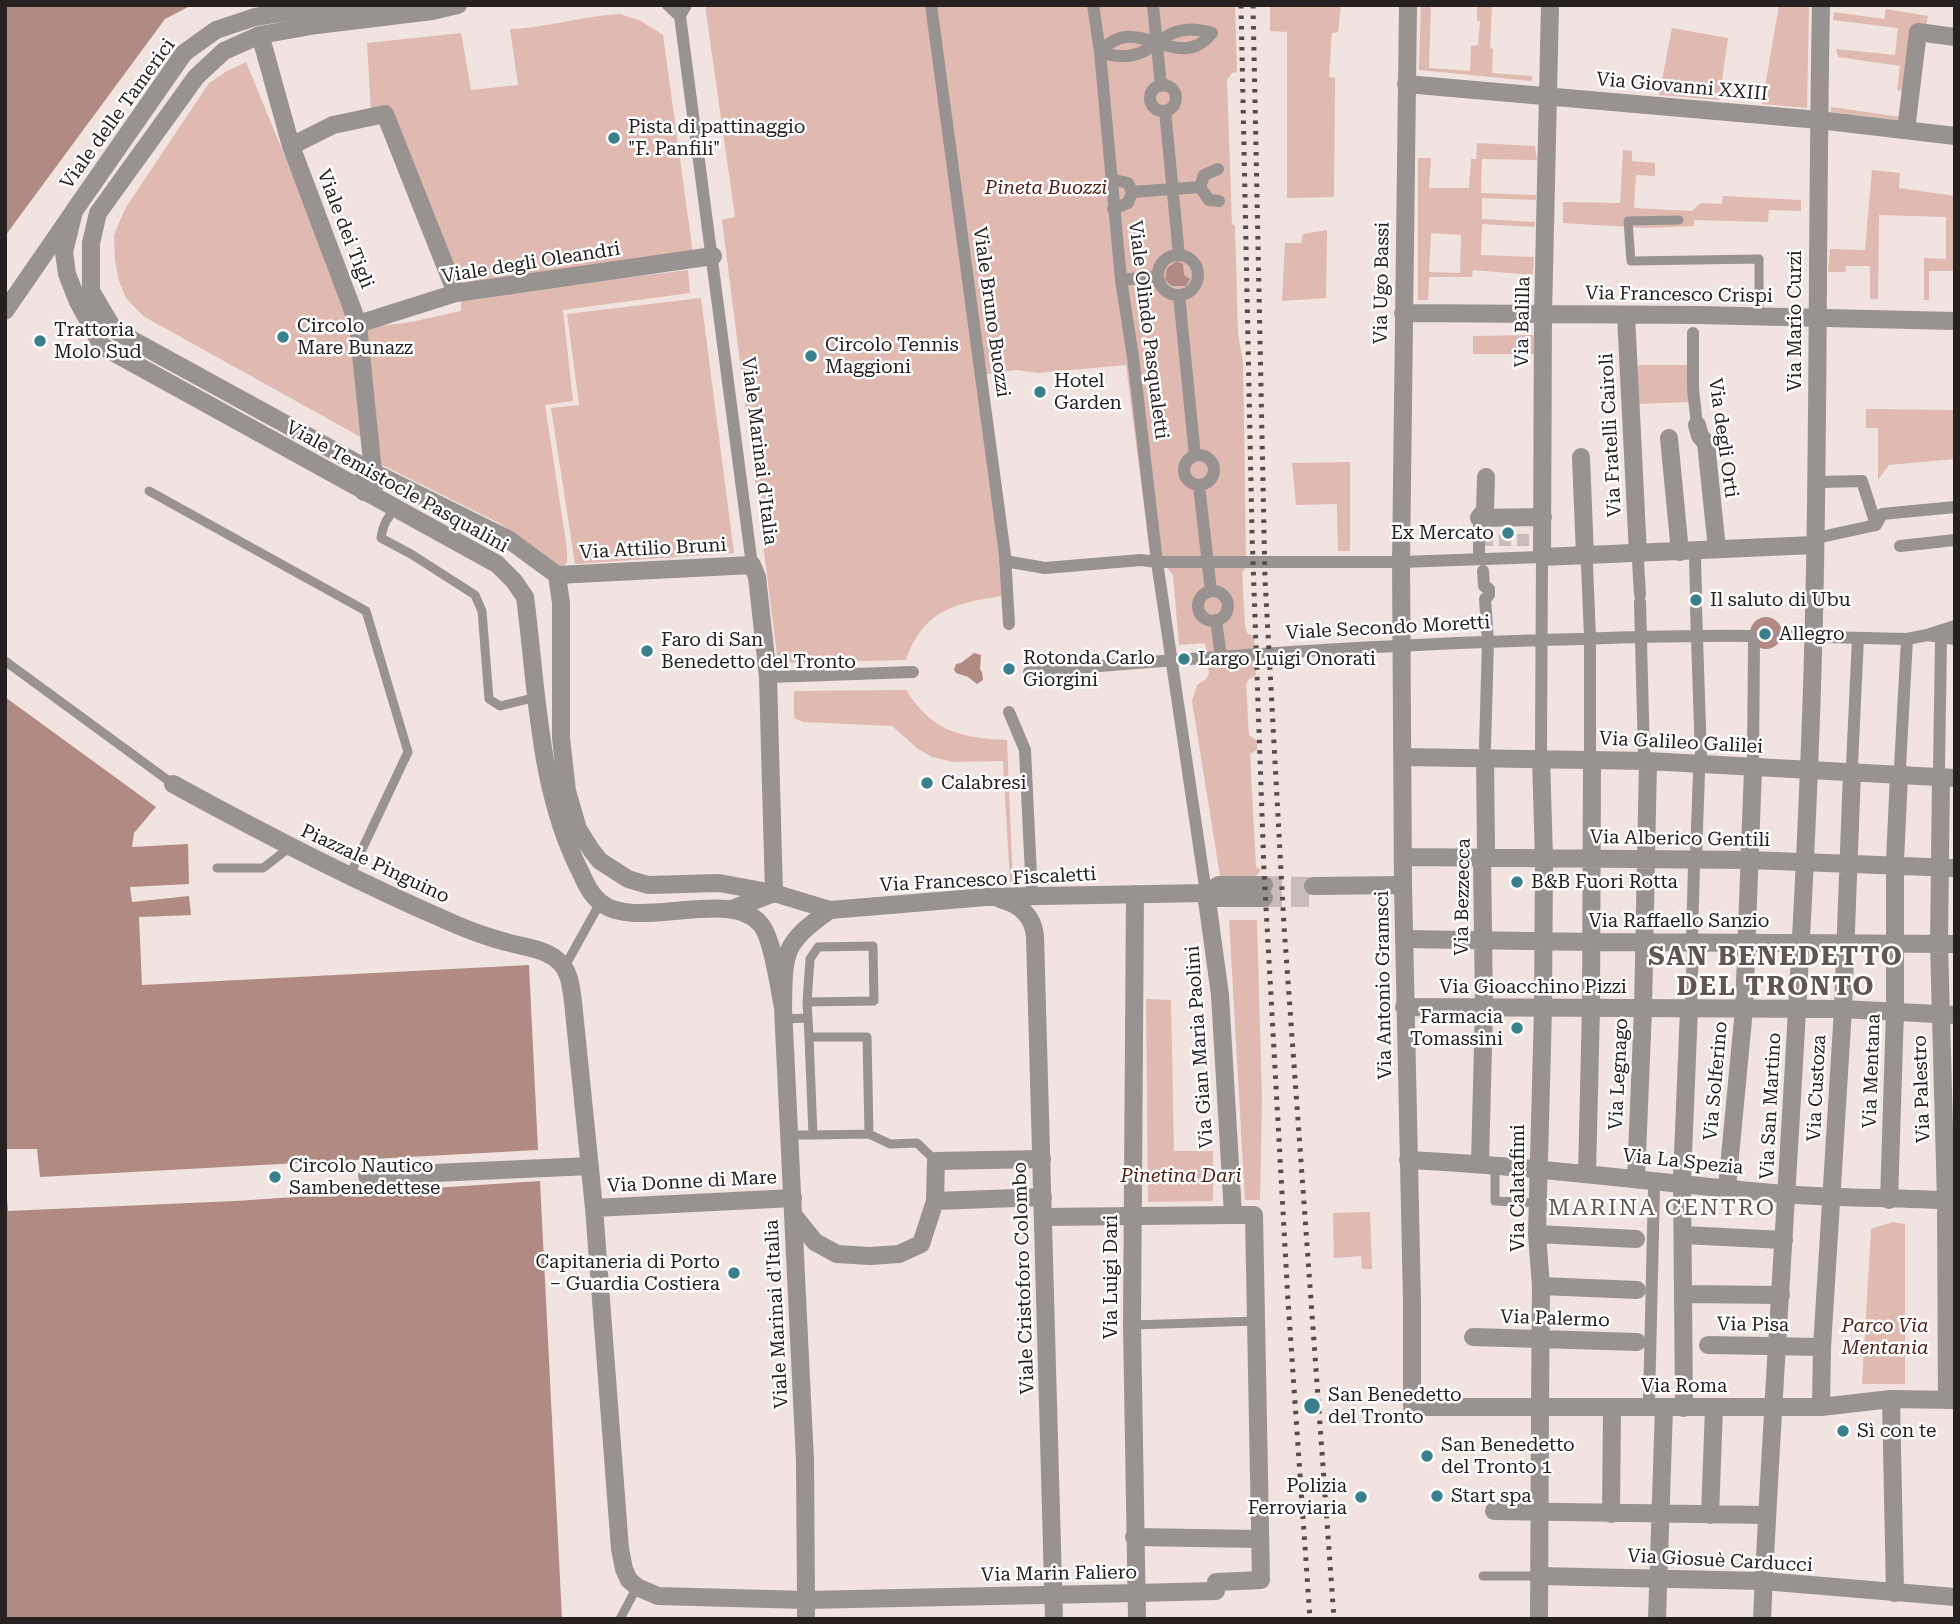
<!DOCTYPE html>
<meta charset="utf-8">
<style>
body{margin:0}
#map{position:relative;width:1960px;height:1624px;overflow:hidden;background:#f0e3e0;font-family:"Roboto Serif",serif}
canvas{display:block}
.frame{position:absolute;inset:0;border:7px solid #262120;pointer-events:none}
</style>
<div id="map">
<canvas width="1960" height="1624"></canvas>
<div class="frame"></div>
</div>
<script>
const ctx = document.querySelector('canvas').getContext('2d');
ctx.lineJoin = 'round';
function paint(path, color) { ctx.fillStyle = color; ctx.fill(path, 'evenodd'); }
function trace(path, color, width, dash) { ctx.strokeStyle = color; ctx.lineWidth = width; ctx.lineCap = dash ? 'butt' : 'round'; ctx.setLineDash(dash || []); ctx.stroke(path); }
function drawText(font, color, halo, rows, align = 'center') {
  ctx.font = font + ' "Roboto Serif",serif'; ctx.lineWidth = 5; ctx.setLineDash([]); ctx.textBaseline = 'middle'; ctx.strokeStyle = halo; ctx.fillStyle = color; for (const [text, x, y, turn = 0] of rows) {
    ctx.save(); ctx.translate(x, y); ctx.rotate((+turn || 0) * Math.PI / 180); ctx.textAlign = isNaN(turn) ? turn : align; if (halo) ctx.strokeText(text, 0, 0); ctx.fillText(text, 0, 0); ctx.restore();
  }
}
paint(new Path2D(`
 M705,5H1235L1237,72L1232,73L1227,80L1232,224L1235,226L1238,334L1243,362L1246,557L1243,562L1245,569L1242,572L1245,626L1247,633L1254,637L1256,675L1248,680L1246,685L1249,735L1257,741V750L1250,754L1256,867L1261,870L1255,877L1220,876L1192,701L1197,685L1206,679L1209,673L1205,643L1179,645L1173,575L1149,546L1126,365L1038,373L1017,370L980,375L1008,595C958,603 925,607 906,660L778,663L722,220L735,217Z
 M1270,5H1341L1338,32L1332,33L1329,77L1335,78L1334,197L1287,198V32L1270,31Z
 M1421,5H1431L1429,68L1470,71L1471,46L1478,45L1480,21H1477V5H1492L1490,48L1493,49L1492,73L1532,76V81L1419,70Z
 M1779,5H1809L1807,108L1762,104Z
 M1886,9L1928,16L1907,121L1831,112V107L1901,117L1904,91L1897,90L1900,66L1838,57L1836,49L1895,55L1898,28L1833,20L1834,12L1884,19Z
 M620,14L641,21L663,35L693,254L458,286L392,109L371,112L367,43L461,33L471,90L518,85L510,29C547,28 582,16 620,14Z
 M1672,28L1728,38L1719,100L1659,95Z
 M246,62L353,322L366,440L143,316L126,298L119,281L115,261L114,235L125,209L209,83L227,71Z
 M1477,143L1535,146L1537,160L1482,159L1481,193L1536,195V200L1482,198V219L1535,222V227L1482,224L1481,255L1534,257L1533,275L1473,270L1472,277H1429L1428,300H1418V158H1431L1429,188H1469L1471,159H1476ZM1431,233L1461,235L1460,273L1429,272Z
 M1623,150L1632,151V161L1655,163V176L1636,175L1634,208L1692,211L1701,203L1722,204L1723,196L1801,200V211L1769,210L1768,222L1694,220V226L1647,228L1563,223V202L1620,203Z
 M1872,170L1900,173L1899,188L1955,196V271H1929V300H1924V258L1946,259V217L1879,215L1878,299H1870V266H1846V272H1828L1830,249L1865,250Z
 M1327,230L1326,298L1282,301L1285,243H1301L1303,234Z
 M688,270L690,293L563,310L573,401L545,405L567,549V563L561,568L499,523L378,463L364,327L406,323L461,311V298Z
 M701,298L734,553L575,564L551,408L579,405L567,314Z
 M1534,335V354H1473V336Z
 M1638,365H1688L1689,402L1638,404Z
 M1866,409L1955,410V459L1889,465L1878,480V428H1866Z
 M1350,462V551H1338L1337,504L1296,505L1292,463Z
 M906,690C932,731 959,738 1007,740L1013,884L1010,882L1003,761L953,762L932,757L918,749L892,726L803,722L794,718V691Z
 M1229,920H1257L1262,1100L1260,1200H1245Z
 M1146,999L1171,1000L1174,1151H1213V1201L1148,1202Z
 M1370,1212L1372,1269H1362L1361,1256L1334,1258L1333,1213Z
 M1893,1222L1905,1224V1384H1862L1871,1229Z`), '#e0b9b1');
paint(new Path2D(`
 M5,5H192L165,19L5,236Z
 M1177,261L1183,264L1184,275L1190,279L1186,286H1172L1165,280L1167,268Z
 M1750 633a16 16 0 1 1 32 0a16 16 0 1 1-32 0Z
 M974,653L981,655L980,669L982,672L983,680L977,684L968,677L956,673L954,670L956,664L961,663Z
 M5,697L156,807L134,833L132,847L188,844L189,884L130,887L132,902L189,896L191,915L139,917L142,985L529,965L538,1150L40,1177L37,1149H5Z
 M5,1174L8,1211L235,1201L540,1181L562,1619H5Z`), '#b18b83');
trace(new Path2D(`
 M1481,540H1535`), '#c8bcba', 12, [12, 6]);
trace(new Path2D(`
 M1264,885L1313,886
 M1264,898H1313`), '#c8bcba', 18, [18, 9]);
trace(new Path2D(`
 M1679,220L1628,221L1631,261L1759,259V317
 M149,491L366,611L408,752L349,877
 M396,508C387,517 383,525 381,538L411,554L475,595L482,611L489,699L500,706L537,697
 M5,661L173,784
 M217,868H263L289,848
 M873,946L874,1001L807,1002L810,959L818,947Z
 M564,968L600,903
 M807,1002L809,1037
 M784,1019L808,1018
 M809,1037H867L869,1134L813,1135Z
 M869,1134L890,1144L917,1143L936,1161
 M789,1135H813
 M1495,1165V1201L1538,1203
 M1132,1325L1257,1321
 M1483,1576H1538
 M620,1619L637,1587`), '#989291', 9);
trace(new Path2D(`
 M668,5L680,16
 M686,5L680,16L752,565
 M931,5L1005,555L1009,624
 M1093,5L1100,52L1121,280L1133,357L1157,562L1206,893
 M1153,5L1161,86
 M1157,43C1175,28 1191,27 1212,33C1176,77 1138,8 1100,52C1122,59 1138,58 1157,43
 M1150 98a13 13 0 1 1 26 0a13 13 0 1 1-26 0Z
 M1165,111L1179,255
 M1110,179L1128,183L1132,192L1128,203L1113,209
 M1200,187L1204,175L1218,169
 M1132,192L1200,187L1209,200L1219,201
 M1158 275a20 20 0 1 1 40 0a20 20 0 1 1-40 0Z
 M1121,280L1158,276
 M1179,295L1195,456
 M1693,333V389L1697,425
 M1184 470a15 15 0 1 1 30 0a15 15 0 1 1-30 0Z
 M1821,482L1862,481L1876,525
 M1199,486L1211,591
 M1821,537L1876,525L1882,514L1955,507
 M1900,546L1955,540
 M1695,558L1696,593
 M1479,559V518
 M1005,561L1045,568L1141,560L1157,562H1401L1542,557L1541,749
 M1638,561L1640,595
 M1587,565L1590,638V752
 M1483,571L1484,586L1489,589V595L1485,599L1488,641L1485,747
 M1198 606a15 15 0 1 1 30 0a15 15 0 1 1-30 0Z
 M1640,602L1644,755
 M1696,608L1701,757
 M1216,620L1221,657
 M1927,635L1955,626
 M1782,636L1907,639L1927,635L1955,639
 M1029,672C1200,657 1371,645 1543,640C1612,638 1681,635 1750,636
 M768,677L913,672
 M1009,712L1025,750L1032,896
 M1753,759L1754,644
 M1852,765L1858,638
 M1900,767L1907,639
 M1939,769L1941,639
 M1696,856L1699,773
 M1692,938L1694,866
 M1691,1004L1693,947
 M1649,1401L1654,1189`), '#989291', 12);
trace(new Path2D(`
 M1550,5L1543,315L1542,557L1814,545
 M263,45L291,146L358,324L373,472L376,481L373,489L364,492L362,480
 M1406,84L1819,120L1955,136
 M1906,130L1918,32L1955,37
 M291,146L333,125L385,114L456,293
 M5,311L74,211
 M1403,313L1698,315L1955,321
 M1626,315L1638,554
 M358,324L456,293L713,256
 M1697,425L1700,436L1706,443L1717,549
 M1669,438L1680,552
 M1581,457L1585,556
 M1479,518L1543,517
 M1479,518L1485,510L1486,477
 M557,575L752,565L757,577L768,677L774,893L732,909
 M1404,757L1648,761L1955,778
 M1941,777L1939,944L1946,1201L1947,1400
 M173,784C264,834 355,881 450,922C468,930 487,937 506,942C522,947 542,948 556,959C570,969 571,987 573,1002L594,1208L620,1549L624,1569L629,1580L637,1587L658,1596L806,1600V1619
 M1404,857L1749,860L1955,868
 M1403,885L1401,562L1408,5
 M1404,939L1591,942L1955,944
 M1408,1160C1534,1166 1659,1183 1784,1194C1841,1199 1898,1197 1955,1201
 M1480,1163L1484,1008L1482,858L1486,850L1485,758
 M1587,1173L1591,1008L1592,759
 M367,1176L590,1166
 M1636,1179L1643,1009L1648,761
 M1727,1188L1744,1009L1753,768
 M1889,1200L1895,1010V861L1899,775
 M935,1201L936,1161L1042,1159
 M594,1208L793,1198
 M1043,1217L1233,1215
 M1537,1234L1636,1239
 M1683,1235L1784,1240
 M1541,1286L1637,1290
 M1684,1294L1781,1295
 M1473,1337L1637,1342
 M1708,1345L1822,1347
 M1891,1399L1895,1593
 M1540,1407L1541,1286L1537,1234L1543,1009L1544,858L1541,758
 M1821,1407L1822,1347L1843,1009L1852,772
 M1684,1408L1682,1178L1689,1009
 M1494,1511L1767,1515
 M1611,1514L1612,1407
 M1710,1515L1714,1408
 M1134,1537L1259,1539
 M1538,1576L1763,1581L1955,1597
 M1137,1593L1216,1591V1582L1261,1580L1254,1215H1233L1220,995L1206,893
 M1657,1619L1664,1408`), '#989291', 18);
trace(new Path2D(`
 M397,5L312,8L255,17L216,30L184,53L74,211L64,252L67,274L78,302L102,346L497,564L514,581L525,597C537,688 538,788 580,871C585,882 590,894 600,902C636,933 732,885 762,926C773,941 779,988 783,1008
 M458,5L432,11L317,25L260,35L224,51L196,77L98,213L91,243V291L114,330L373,472L508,539L557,575L561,603V738L567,791L578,829L592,851L600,861L628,879L648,885L719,883L774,893L830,910L986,897L1206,893L1219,898H1264
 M1313,886L1403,885L1412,1302V1407H1821L1891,1399L1955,1400
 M1206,893L1219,885H1264
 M1135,894L1132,1325L1137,1619
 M1000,899C1020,904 1033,916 1035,936L1054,1619
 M830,910C782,944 784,952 783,1008L805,1461L806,1600L1137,1593
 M1404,1007L1843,1009L1955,1015
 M794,1216L815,1242L837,1254L870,1256L899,1254L921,1244L935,1201L1043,1197
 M1539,1619L1540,1407
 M1762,1619C1775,1335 1798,1052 1809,768C1820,514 1816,259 1821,5`), '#989291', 18);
trace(new Path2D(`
 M1241,5L1252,533L1264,871L1288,1301L1310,1619
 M1253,5L1265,579L1284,926L1334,1619`), '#524c4a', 5, [3.5, 7]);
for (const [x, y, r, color] of [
 [614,138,7,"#3a7f8c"],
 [283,337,7,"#3a7f8c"],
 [40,341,7,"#3a7f8c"],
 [811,356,7,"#3a7f8c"],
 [1040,392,7,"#3a7f8c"],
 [1508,533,7,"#3a7f8c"],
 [1696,600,7,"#3a7f8c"],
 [1765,634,7,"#3a7f8c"],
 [647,651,7,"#3a7f8c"],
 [1184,659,7,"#3a7f8c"],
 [1009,669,7,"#3a7f8c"],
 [927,783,7,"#3a7f8c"],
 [1517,882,7,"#3a7f8c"],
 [1517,1028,7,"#3a7f8c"],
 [275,1177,7,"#3a7f8c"],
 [734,1273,7,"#3a7f8c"],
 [1312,1406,9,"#3a7f8c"],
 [1843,1431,7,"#3a7f8c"],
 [1427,1456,7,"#3a7f8c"],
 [1437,1496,7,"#3a7f8c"],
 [1361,1497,7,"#3a7f8c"]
]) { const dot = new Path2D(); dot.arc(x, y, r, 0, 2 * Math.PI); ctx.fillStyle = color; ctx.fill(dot); trace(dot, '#fff', 2.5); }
drawText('19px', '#262120', '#fff', [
 ["Via Giovanni XXIII",1682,87,5],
 ["Viale delle Tamerici",118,114,-54],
 ["Viale dei Tigli",345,229,69],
 ["Viale degli Oleandri",531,263,-9],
 ["Via Ugo Bassi",1382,283,-89],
 ["Via Francesco Crispi",1679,295,1],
 ["Viale Bruno Buozzi",991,312,82],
 ["Via Mario Curzi",1795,321,-90],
 ["Via Balilla",1523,322,-89],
 ["Viale Olindo Pasqualetti",1148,330,83],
 ["Via Fratelli Cairoli",1611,435,-93],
 ["Via degli Orti",1723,438,82],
 ["Viale Marinai d'Italia",759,451,83],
 ["Viale Temistocle Pasqualini",397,487,29],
 ["Via Attilio Bruni",653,549,-3],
 ["Viale Secondo Moretti",1388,628,-3],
 ["Via Galileo Galilei",1681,743,3],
 ["Via Alberico Gentili",1680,839,1],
 ["Piazzale Pinguino",375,864,25],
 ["Via Francesco Fiscaletti",988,880,-3],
 ["Via Bezzecca",1463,897,-89],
 ["Via Raffaello Sanzio",1679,921],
 ["Via Antonio Gramsci",1384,985,-91],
 ["Via Gioacchino Pizzi",1533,987],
 ["Via Gian Maria Paolini",1200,1047,-94],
 ["Via Mentana",1872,1071,-88],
 ["Via Legnago",1619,1074,-87],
 ["Via Solferino",1716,1081,-85],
 ["Via Custoza",1817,1088,-87],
 ["Via Palestro",1922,1089,-92],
 ["Via San Martino",1771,1106,-87],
 ["Via La Spezia",1683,1162,6],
 ["Via Donne di Mare",692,1182,-3],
 ["Via Calatafimi",1518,1188,-90],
 ["Via Luigi Dari",1111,1277,-90],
 ["Viale Cristoforo Colombo",1024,1278,-92],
 ["Viale Marinai d'Italia",777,1314,-93],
 ["Via Palermo",1555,1319,2],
 ["Via Pisa",1753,1325,1],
 ["Via Roma",1684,1386],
 ["Via Giosuè Carducci",1720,1561,3],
 ["Via Marin Faliero",1059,1574,-1]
]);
drawText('19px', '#262120', '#fff', [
 ["Pista di pattinaggio",628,127],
 ["\"F. Panfili\"",628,149],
 ["Circolo",297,326],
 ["Mare Bunazz",297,348],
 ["Trattoria",54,330],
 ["Molo Sud",54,352],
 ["Circolo Tennis",825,345],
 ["Maggioni",825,367],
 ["Hotel",1054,381],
 ["Garden",1054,403],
 ["Ex Mercato",1494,533,"right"],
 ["Il saluto di Ubu",1710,600],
 ["Allegro",1779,634],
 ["Faro di San",661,640],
 ["Benedetto del Tronto",661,662],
 ["Rotonda Carlo",1023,658],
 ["Giorgini",1023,680],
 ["Largo Luigi Onorati",1198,659],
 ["Calabresi",941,783],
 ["B&B Fuori Rotta",1531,882],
 ["Farmacia",1503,1017,"right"],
 ["Tomassini",1503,1039,"right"],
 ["Circolo Nautico",289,1166],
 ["Sambenedettese",289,1188],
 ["Capitaneria di Porto",720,1262,"right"],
 ["– Guardia Costiera",720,1284,"right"],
 ["San Benedetto",1328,1395],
 ["del Tronto",1328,1417],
 ["Sì con te",1857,1431],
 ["San Benedetto",1441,1445],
 ["del Tronto 1",1441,1467],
 ["Polizia",1347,1486,"right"],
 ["Ferroviaria",1347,1508,"right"],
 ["Start spa",1451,1496]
], 'left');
drawText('italic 19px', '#532017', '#fff', [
 ["Pineta Buozzi",1046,188],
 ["Pinetina Dari",1181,1176],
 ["Parco Via",1885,1326],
 ["Mentania",1885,1348]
]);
ctx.letterSpacing = '2px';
drawText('23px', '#605552', '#fff', [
 ["MARINA CENTRO",1662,1208]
]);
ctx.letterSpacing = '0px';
ctx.letterSpacing = '2px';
drawText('bold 26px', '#605552', '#fff', [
 ["SAN BENEDETTO",1776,957],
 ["DEL TRONTO",1776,987]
]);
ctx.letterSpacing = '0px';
</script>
